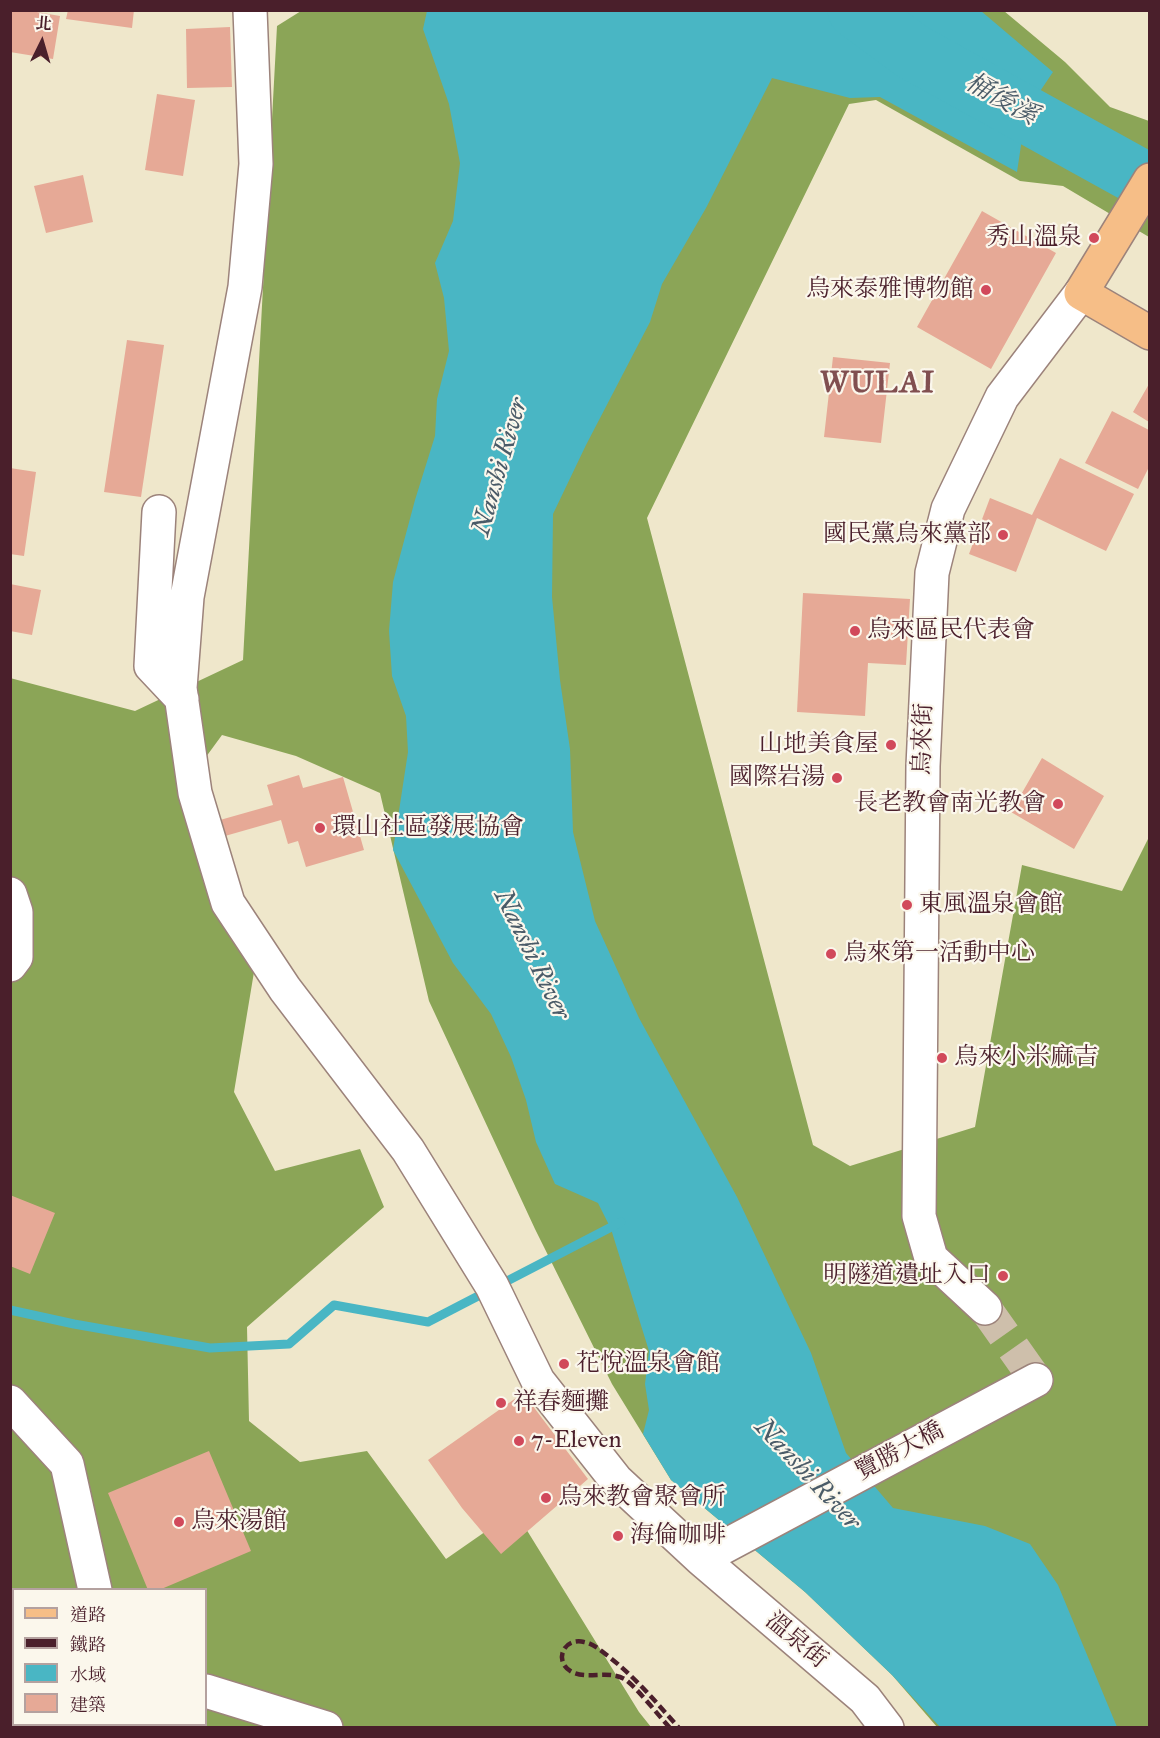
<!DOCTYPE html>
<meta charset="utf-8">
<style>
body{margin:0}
#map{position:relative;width:1160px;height:1738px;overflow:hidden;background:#efe7cb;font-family:"IM FELL Great Primer","Noto Serif TC",serif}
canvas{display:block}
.frame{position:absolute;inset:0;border:12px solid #4a1f2b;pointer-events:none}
.legend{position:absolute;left:12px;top:1588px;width:195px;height:138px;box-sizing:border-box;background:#fbf7ec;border:2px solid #b4a19f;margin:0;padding:8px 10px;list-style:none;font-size:18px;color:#4a1f2b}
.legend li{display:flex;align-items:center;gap:12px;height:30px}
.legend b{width:30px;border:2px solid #b4a19f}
.north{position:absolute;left:12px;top:12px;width:60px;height:60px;-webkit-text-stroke:4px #fbf7ec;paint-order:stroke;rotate:5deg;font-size:16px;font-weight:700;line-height:24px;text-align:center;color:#4a1f2b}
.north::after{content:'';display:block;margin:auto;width:21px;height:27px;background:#4a1f2b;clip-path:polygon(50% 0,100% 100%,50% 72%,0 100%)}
</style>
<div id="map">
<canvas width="1160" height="1738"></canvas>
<div class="frame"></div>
<ul class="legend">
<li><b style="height:8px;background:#f6be87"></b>道路</li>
<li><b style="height:8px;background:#4a1f2b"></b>鐵路</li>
<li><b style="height:16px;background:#49b6c4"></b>水域</li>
<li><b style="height:16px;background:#e6a996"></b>建築</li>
</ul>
<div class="north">北</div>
</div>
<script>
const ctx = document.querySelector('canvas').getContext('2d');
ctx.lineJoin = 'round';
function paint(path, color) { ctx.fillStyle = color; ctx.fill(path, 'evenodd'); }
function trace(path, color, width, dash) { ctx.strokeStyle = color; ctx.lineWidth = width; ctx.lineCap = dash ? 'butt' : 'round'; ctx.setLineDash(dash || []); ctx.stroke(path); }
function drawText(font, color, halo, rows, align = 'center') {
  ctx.font = font + ' "IM FELL Great Primer","Noto Serif TC",serif'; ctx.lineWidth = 4.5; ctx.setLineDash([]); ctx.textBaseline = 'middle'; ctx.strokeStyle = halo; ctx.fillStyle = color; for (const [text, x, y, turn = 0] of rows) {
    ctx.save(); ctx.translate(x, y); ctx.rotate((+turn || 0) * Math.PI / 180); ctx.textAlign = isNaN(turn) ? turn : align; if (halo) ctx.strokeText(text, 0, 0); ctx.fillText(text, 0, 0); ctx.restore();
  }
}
paint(new Path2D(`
 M301,11H1004L1065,62L1110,107L1149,121V237L1063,186L1020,181L876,100L849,104L647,518L813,1145L850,1166L975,1127L1022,865L1122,891L1149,837V1727H937L892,1675L805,1592L671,1480L612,1384L535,1229L429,1001L380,793L296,756L222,735L184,787L258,948L234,1092L275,1171L360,1149L384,1207L247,1327L249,1421L300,1462L367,1451L446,1559L515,1511L639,1712L651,1727H11L10,678L135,711L243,660L277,26ZM14,1590H206V1724H14Z`), '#8ba557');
paint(new Path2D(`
 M427,11H981L1053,72L1026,112L1017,172L880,97L850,98L772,78L706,208L662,284L650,322L586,445L553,514L552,597L560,680L570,749L573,832L595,921L639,1018L737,1197L811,1353L846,1453L893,1508L985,1526L1030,1544L1058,1585L1117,1727H940L892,1675L805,1592L671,1480L643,1434L649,1410L645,1384L649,1351L611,1229L598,1203L555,1184L536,1142L526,1100L511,1057L491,1014L453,963L393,850L408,752L406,716L392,676L389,631L393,582L415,500L435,436L437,399L449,351L444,298L435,263L453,221L460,163L449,104L423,29Z`), '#49b6c4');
trace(new Path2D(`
 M10,1310L74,1324L210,1348L289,1344L334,1305L428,1322L621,1222`), '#49b6c4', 9);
trace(new Path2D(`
 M856,10L913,52L1150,183`), '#49b6c4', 57);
paint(new Path2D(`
 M10,10H25L60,16L53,59L10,52Z
 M68,10H134L132,28L66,19Z
 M230,27L232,87L187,88L186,29Z
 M157,94L195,100L183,176L145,170Z
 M83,175L93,222L46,233L34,186Z
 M982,211L1056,253L991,369L917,327Z
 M127,340L164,345L141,497L104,492Z
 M833,357L890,363L881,443L824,437Z
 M1149,384V422L1133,412Z
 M1112,411L1149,430V467L1138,489L1085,463Z
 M1060,458L1134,494L1106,551L1037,518L1016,572L969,554L990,498L1032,515Z
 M10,468L36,472L24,556L10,554Z
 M10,584L41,590L32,635L10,631Z
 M803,593L910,599L906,665L868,663L865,716L797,712Z
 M1042,758L1104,796L1074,849L1011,812Z
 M299,775L303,788L343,777L364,850L306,867L298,841L288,844L281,820L225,836L220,820L273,805L267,785Z
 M10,1195L55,1213L30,1274L10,1266Z
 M523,1393L588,1479L501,1554L462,1508L428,1460Z
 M209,1451L251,1551L159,1590H148L108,1493Z
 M10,1640H14V1705H10Z`), '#e6a996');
trace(new Path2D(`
 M985,1308L1036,1380`), '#cebfab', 33, [33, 16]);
const minor = new Path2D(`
 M250,10L256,164L245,287L187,597L180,688L195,793L228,903L285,989L408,1150L492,1286L538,1381L616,1480L701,1559L865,1699L887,1728
 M159,512L151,666L182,699
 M10,894L16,912V957L10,965
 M985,1308L931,1258L919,1216L923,766L932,573L948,509L1002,397L1081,293
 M10,1402L67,1464L95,1590
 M701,1559L1036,1380
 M206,1691L326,1728`);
const major = new Path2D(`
 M1150,180L1081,293L1150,333`);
trace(minor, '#9c837b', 36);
trace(major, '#9c837b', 36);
trace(minor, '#fff', 33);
trace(major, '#f6be87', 33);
trace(new Path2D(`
 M670,1728C658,1715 638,1689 626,1680C609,1669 589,1680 572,1672C553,1662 563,1637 584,1642C594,1644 600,1650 608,1656C635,1677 656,1702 679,1728`), '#4a1f2b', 4.5, [9, 4.5]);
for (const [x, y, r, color] of [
 [1094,238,6,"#d1495b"],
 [986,290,6,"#d1495b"],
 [1003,535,6,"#d1495b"],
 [855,631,6,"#d1495b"],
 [891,745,6,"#d1495b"],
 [837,778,6,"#d1495b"],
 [1058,804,6,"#d1495b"],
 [320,828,6,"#d1495b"],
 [907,905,6,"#d1495b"],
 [831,954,6,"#d1495b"],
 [942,1058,6,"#d1495b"],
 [1003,1276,6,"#d1495b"],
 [564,1364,6,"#d1495b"],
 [501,1403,6,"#d1495b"],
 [519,1441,6,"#d1495b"],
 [546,1498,6,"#d1495b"],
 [179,1522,6,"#d1495b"],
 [618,1536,6,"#d1495b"]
]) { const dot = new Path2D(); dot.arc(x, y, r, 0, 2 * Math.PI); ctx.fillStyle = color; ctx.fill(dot); trace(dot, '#fbf7ec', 2); }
drawText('24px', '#4a1f2b', '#fbf7ec', [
 ["秀山溫泉",1082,238,"right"],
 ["烏來泰雅博物館",974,290,"right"],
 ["國民黨烏來黨部",991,535,"right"],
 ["烏來區民代表會",867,631],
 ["山地美食屋",879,745,"right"],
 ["國際岩湯",825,778,"right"],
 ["長老教會南光教會",1046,804,"right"],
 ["環山社區發展協會",332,828],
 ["東風溫泉會館",919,905],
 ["烏來第一活動中心",843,954],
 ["烏來小米麻吉",954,1058],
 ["明隧道遺址入口",991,1276,"right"],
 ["花悅溫泉會館",576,1364],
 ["祥春麵攤",513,1403],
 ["7-Eleven",531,1441],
 ["烏來教會聚會所",558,1498],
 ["烏來湯館",191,1522],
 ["海倫咖啡",630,1536]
], 'left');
drawText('24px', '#4a1f2b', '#fbf7ec', [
 ["烏來街",924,739,-88],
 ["覽勝大橋",900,1452,-28],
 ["溫泉街",796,1641,40]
]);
drawText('italic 26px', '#4a5b68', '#fbf7ec', [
 ["桶後溪",1001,100,29],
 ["Nanshi River",501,467,-74],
 ["Nanshi River",531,955,64],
 ["Nanshi River",807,1475,47]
]);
ctx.letterSpacing = '1.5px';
drawText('bold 30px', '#814f50', '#fbf7ec', [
 ["WULAI",878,385]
]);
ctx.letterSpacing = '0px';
</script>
